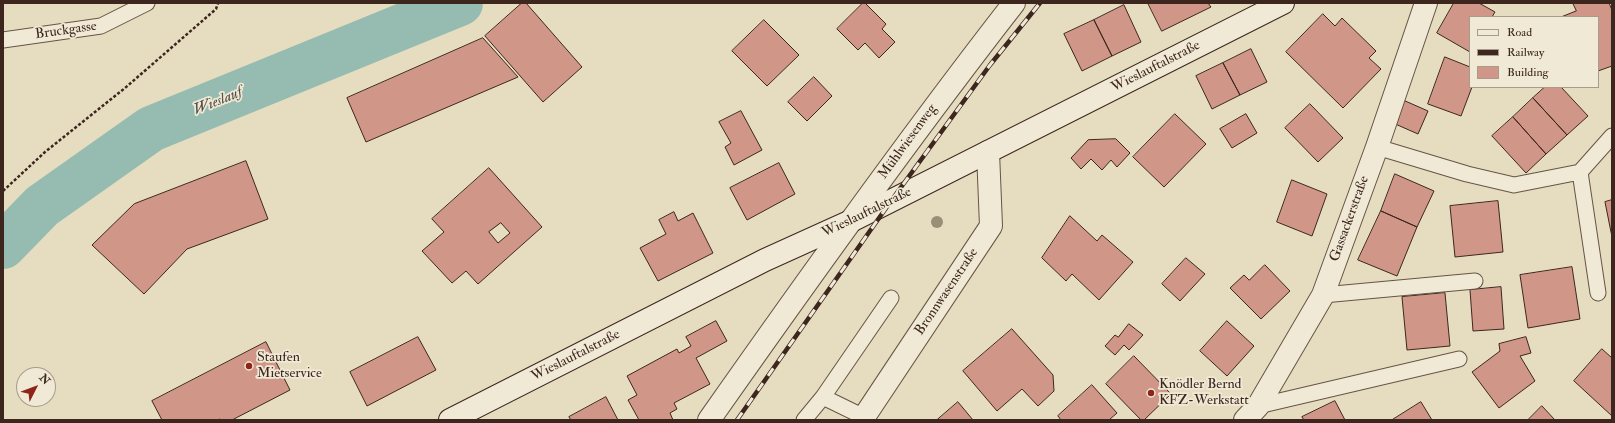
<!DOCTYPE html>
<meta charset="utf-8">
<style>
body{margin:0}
#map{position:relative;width:1615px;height:423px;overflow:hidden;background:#e6ddc0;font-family:"IM FELL Double Pica",serif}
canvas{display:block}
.frame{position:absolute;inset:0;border:4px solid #3d261e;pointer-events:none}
.legend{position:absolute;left:1469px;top:16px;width:130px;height:72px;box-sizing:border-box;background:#efe9d6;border:1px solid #a89b8c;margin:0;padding:5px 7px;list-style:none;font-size:12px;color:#3d261e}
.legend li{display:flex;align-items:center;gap:8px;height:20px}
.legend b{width:20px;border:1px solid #a89b8c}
.north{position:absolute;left:16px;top:367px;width:40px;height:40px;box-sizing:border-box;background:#efe9d6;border:1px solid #a89b8c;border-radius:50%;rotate:48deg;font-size:11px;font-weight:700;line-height:16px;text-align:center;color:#3d261e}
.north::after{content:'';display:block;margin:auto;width:14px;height:18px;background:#8f2418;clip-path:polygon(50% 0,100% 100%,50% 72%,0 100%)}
</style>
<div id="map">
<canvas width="1615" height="423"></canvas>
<div class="frame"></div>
<ul class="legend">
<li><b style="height:5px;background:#efe9d6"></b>Road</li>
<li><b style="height:5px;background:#3d261e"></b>Railway</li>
<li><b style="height:11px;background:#d09688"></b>Building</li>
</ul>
<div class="north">N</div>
</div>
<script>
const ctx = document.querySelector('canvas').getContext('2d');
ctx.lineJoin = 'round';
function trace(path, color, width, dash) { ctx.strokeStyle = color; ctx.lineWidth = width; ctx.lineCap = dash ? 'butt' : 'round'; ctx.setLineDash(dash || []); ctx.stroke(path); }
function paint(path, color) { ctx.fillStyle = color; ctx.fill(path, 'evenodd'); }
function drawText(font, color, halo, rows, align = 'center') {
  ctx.font = font + ' "IM FELL Double Pica",serif'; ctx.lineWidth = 3.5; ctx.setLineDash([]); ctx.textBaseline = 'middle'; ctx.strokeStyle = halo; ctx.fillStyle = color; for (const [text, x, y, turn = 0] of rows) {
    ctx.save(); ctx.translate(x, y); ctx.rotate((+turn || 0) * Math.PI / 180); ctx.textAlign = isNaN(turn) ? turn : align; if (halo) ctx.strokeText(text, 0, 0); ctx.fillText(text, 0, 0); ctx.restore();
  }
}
trace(new Path2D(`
 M3,246L42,206L151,129L460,3`), '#96bcb1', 46);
const building = new Path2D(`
 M522,3H526L582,67L543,102L485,36Z
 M863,3H865L886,24L882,29L895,42L879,58L865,43L858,50L837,29Z
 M1148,3H1208L1211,7L1162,31Z
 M1454,3H1479L1495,12L1492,17H1470V52L1437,33Z
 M1573,3H1609L1612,10V66L1598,71V17H1561L1576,11Z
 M1124,5L1141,42L1112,56L1094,20Z
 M1323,14L1335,26L1342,18L1376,51L1369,58L1381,69L1343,108L1286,52Z
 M764,20L799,55L767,86L732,51Z
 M1094,20L1112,56L1082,71L1064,34Z
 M483,38L518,77L366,142L347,98Z
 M1251,49L1267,82L1240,95L1223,63Z
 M1445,57L1470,67V87H1472L1461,116L1428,104Z
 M1223,63L1240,95L1212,109L1196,76Z
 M814,77L832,96L807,121L788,102Z
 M1545,87H1561L1588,116L1567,135L1533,98Z
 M1533,98L1567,135L1546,154L1513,117Z
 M1403,100L1428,111L1418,134L1393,123Z
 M1310,104L1343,138L1318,162L1285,128Z
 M741,111L762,150L734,165L725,147L731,143L719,122Z
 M1175,114L1206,144L1164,187L1133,157Z
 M1246,114L1257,133L1232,148L1220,129Z
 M1513,117L1546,154L1526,173L1492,136Z
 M1116,139L1130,153L1117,167L1111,160L1102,170L1091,159L1081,169L1071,158L1088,140Z
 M246,161L268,219L187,249L144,294L92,245L134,204Z
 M779,163L795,194L747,220L730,188Z
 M489,168L542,227L478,284L466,271L452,283L422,251L444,232L432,219ZM501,223L510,233L498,243L489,232Z
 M1395,174L1434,191L1417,227L1381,211Z
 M1292,180L1327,194L1312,236L1277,222Z
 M1612,200V237L1605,202Z
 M1498,201L1503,252L1455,257L1450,206Z
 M1381,211L1417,227L1397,276L1358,260Z
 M674,212L678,221L693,213L713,253L658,281L640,248L666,234L659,220Z
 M1070,216L1097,241L1102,235L1133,262L1099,300L1072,274L1066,281L1042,258Z
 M1186,258L1205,274L1180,301L1162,284Z
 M1265,265L1290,291L1261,319L1230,288L1244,275L1249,280Z
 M1572,267L1580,319L1528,328L1520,275Z
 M1501,287L1504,329L1473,331L1470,290Z
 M1445,293L1450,346L1407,350L1402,297Z
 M716,321L727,341L696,358L710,384L674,403L677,409L670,413L673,420H639L628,400L637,395L627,376L677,349L679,353L691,346L686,337Z
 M1227,321L1254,346L1227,376L1200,351Z
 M1129,324L1143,335L1129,350L1124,345L1115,355L1105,346L1115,335L1118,337Z
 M1012,329L1053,375L1054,391L1038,406L1022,389L997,411L963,371Z
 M418,337L436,370L367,406L350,372Z
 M1526,337L1531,353L1520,356L1535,381L1499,408L1472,372L1500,351L1499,344Z
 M266,342L290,390L232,420H220V419L217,420H162L152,401Z
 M1602,349L1612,358V416L1574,381Z
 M1134,356L1171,394L1144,420H1141L1106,384Z
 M1092,385L1117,413L1109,420H1061L1058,416Z
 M606,397L618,420H571L569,417Z
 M1335,401L1345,420H1304L1302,417Z
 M958,402L973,420H937Z
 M1421,402L1432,420H1392Z
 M1542,406L1555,420H1528Z`);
paint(building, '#d09688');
trace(building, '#3d261e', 1);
const lane = new Path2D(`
 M3,40L101,26L147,3
 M1377,147L1467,174L1514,185L1580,172L1612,136
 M1580,172L1598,293
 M1323,295L1475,281
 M823,397L864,417
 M1258,406L1459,359
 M804,420L823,397L891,298`);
const street = new Path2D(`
 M709,420C808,279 908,139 1014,3
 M862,420L991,226L988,152
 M1245,420L1258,406L1323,295L1377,147L1426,3`);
const secondary = new Path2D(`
 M450,420L765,260L849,222L1283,3`);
trace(lane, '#675446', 17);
trace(street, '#675446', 24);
trace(secondary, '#3d261e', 24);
trace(new Path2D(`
 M3,191L45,152L125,88L216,9L218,3`), '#3d261e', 2.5, [3, 2]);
trace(lane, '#efe9d6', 15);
trace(street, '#efe9d6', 22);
trace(secondary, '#efe9d6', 22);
const rail = new Path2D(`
 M737,420L891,201L990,65L1040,3`);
trace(rail, '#3d261e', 4.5);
trace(rail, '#efe9d6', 3, [9]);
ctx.fillStyle = '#998e77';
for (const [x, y] of [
 [937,222]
]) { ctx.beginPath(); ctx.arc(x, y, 6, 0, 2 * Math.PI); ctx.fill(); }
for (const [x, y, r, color] of [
 [249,366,4,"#8f2418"],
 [1151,393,4,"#8f2418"]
]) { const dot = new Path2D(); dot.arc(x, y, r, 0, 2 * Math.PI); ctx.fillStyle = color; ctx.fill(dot); trace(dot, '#efe9d6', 1.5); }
drawText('14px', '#3d261e', '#efe9d6', [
 ["Bruckgasse",66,31,-8],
 ["Wieslauftalstraße",1156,67,-27],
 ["Mühlwiesenweg",908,142,-54],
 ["Wieslauftalstraße",867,213,-26],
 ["Gassackerstraße",1350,219,-70],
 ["Bronnwasenstraße",947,292,-56],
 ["Wieslauftalstraße",576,356,-27]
]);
drawText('14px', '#3d261e', '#efe9d6', [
 ["Staufen",257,358],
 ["Mietservice",257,374],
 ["Knödler Bernd",1159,385],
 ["KFZ-Werkstatt",1159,401]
], 'left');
drawText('italic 15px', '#534c43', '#efe9d6', [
 ["Wieslauf",218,102,-22]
]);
</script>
